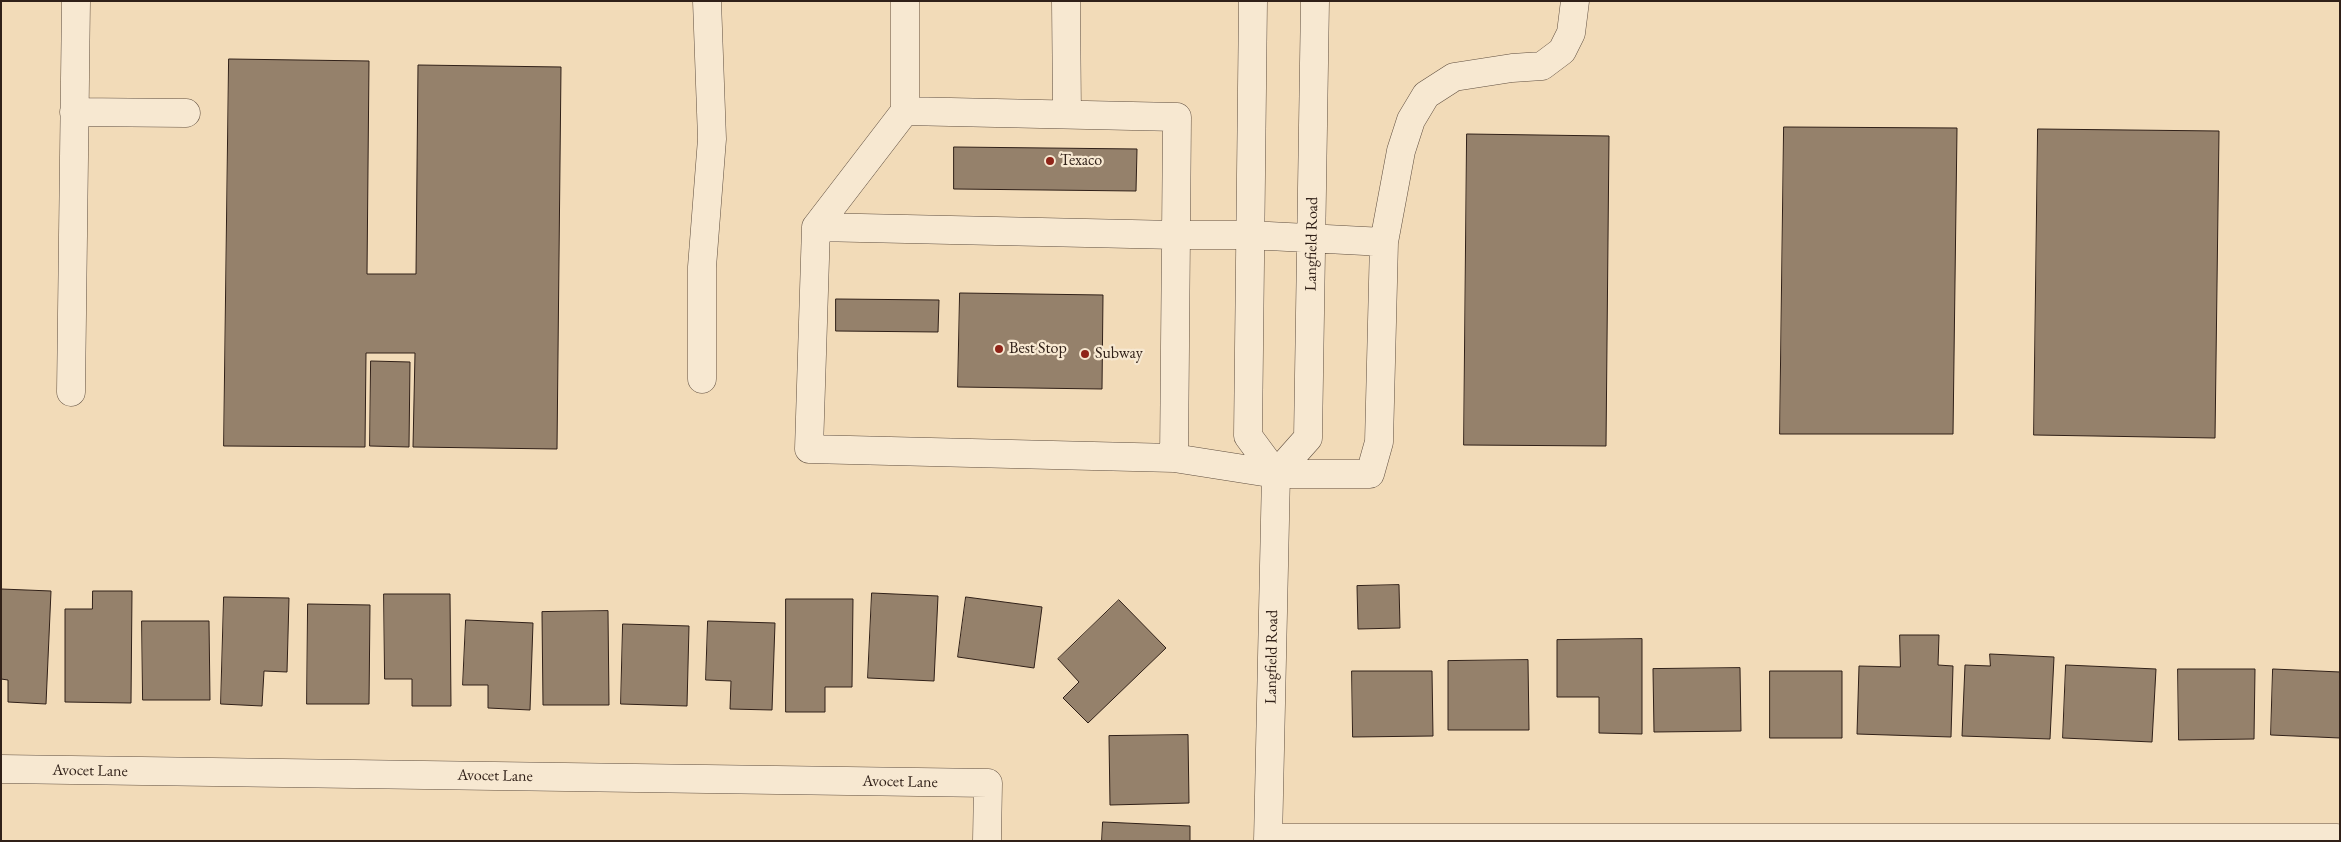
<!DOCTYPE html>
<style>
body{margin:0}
#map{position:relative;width:2341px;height:842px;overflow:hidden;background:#f2dbb8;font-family:"EB Garamond",serif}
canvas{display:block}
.frame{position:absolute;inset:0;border:2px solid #302018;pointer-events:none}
</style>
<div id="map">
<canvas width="2341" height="842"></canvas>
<div class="frame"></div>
</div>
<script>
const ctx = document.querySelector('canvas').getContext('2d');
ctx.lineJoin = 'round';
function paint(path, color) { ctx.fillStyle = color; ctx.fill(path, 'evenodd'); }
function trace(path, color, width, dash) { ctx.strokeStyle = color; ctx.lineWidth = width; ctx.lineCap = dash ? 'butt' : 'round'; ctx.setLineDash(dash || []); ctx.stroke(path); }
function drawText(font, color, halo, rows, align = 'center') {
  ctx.font = font + ' "EB Garamond",serif'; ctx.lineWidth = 4.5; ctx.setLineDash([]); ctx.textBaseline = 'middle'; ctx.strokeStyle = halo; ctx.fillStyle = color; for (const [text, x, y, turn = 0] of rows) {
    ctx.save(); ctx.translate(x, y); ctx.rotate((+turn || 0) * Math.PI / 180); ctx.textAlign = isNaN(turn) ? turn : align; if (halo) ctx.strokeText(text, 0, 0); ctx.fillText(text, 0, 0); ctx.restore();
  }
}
const building = new Path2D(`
 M229,59L369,61L367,274H416L418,65L561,67L557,449L413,447L415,353H366L365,447L224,446Z
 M1784,127L1957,128L1953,434H1780Z
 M2038,129L2219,131L2215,438L2034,435Z
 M1467,134L1609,136L1606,446L1464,445Z
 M954,147L1137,149L1136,191L954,189Z
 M960,293L1103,295L1102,389L958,387Z
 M836,299L939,300L938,332L836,331Z
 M371,361L410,362L409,447L370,446Z
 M1399,585L1400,628L1358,629L1357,586Z
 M1,589L51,591L46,704L8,702V680L1,679Z
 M93,591H132L131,703L65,702V609H92Z
 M872,593L938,596L934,681L868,678Z
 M384,594H450L451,706H412V679H385Z
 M224,597L289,598L287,672L264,671L262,706L221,704Z
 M966,597L1042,607L1034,668L958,657Z
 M786,599H853L852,687H825V712H786Z
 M1119,600L1166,648L1088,723L1063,698L1079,682L1058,659Z
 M308,604L370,605L369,704H307Z
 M608,611L609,705H543L542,612Z
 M466,620L533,623L530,710L488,708V685H463Z
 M142,621H209L210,700H143Z
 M708,621L775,623L772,710L730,709L731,681L706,680Z
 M623,624L689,626L687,706L621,704Z
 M1900,635H1939L1938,665L1953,666L1951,737L1857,734L1859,666L1900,667Z
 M1642,639V734L1599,733V697H1557V640Z
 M1990,654L2054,657L2050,739L1962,736L1965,665L1990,666Z
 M1528,660L1529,730H1448V661Z
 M2066,665L2156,669L2152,742L2063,738Z
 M1740,668L1741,731L1654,732L1653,669Z
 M2178,669H2255L2254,739L2179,740Z
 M2273,669L2340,672V738L2271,735Z
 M1352,671H1432L1433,736L1353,737Z
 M1770,671H1842V738H1770Z
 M1188,735L1189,803L1110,805L1109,736Z
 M1103,822L1190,826V841H1102Z`);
paint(building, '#95816b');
trace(building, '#302018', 1);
const minor = new Path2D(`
 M905,1V111L816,227L809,449L1174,458L1276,474H1370L1379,442L1384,242L1401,151L1411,120L1426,95L1454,77L1512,68L1542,66L1562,51L1571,33L1575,1
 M1066,1L1067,114
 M1253,1L1248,436L1276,474L1268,841
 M905,111L1177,117L1176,235H1249L1384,242
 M74,112L186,113
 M816,227L1176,235L1174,458
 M702,379V267L712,139L707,1
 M71,392L76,1
 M1276,474L1308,438L1315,1
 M1,769L988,783L987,841
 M1268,838H2337`);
trace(minor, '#604f40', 29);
trace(minor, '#f7e8d1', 28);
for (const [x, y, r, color] of [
 [1050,161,5,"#8f2418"],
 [999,349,5,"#8f2418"],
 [1085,354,5,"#8f2418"]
]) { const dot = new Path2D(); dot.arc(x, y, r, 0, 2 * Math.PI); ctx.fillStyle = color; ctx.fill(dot); trace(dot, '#f7e8d1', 2); }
drawText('16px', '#302018', '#f7e8d1', [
 ["Texaco",1060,161],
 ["Best Stop",1009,349],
 ["Subway",1095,354]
], 'left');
drawText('16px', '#302018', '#f7e8d1', [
 ["Langfield Road",1312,244,-89],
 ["Langfield Road",1272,657,-89],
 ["Avocet Lane",90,771,1],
 ["Avocet Lane",495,776,1],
 ["Avocet Lane",900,782,1]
]);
</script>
